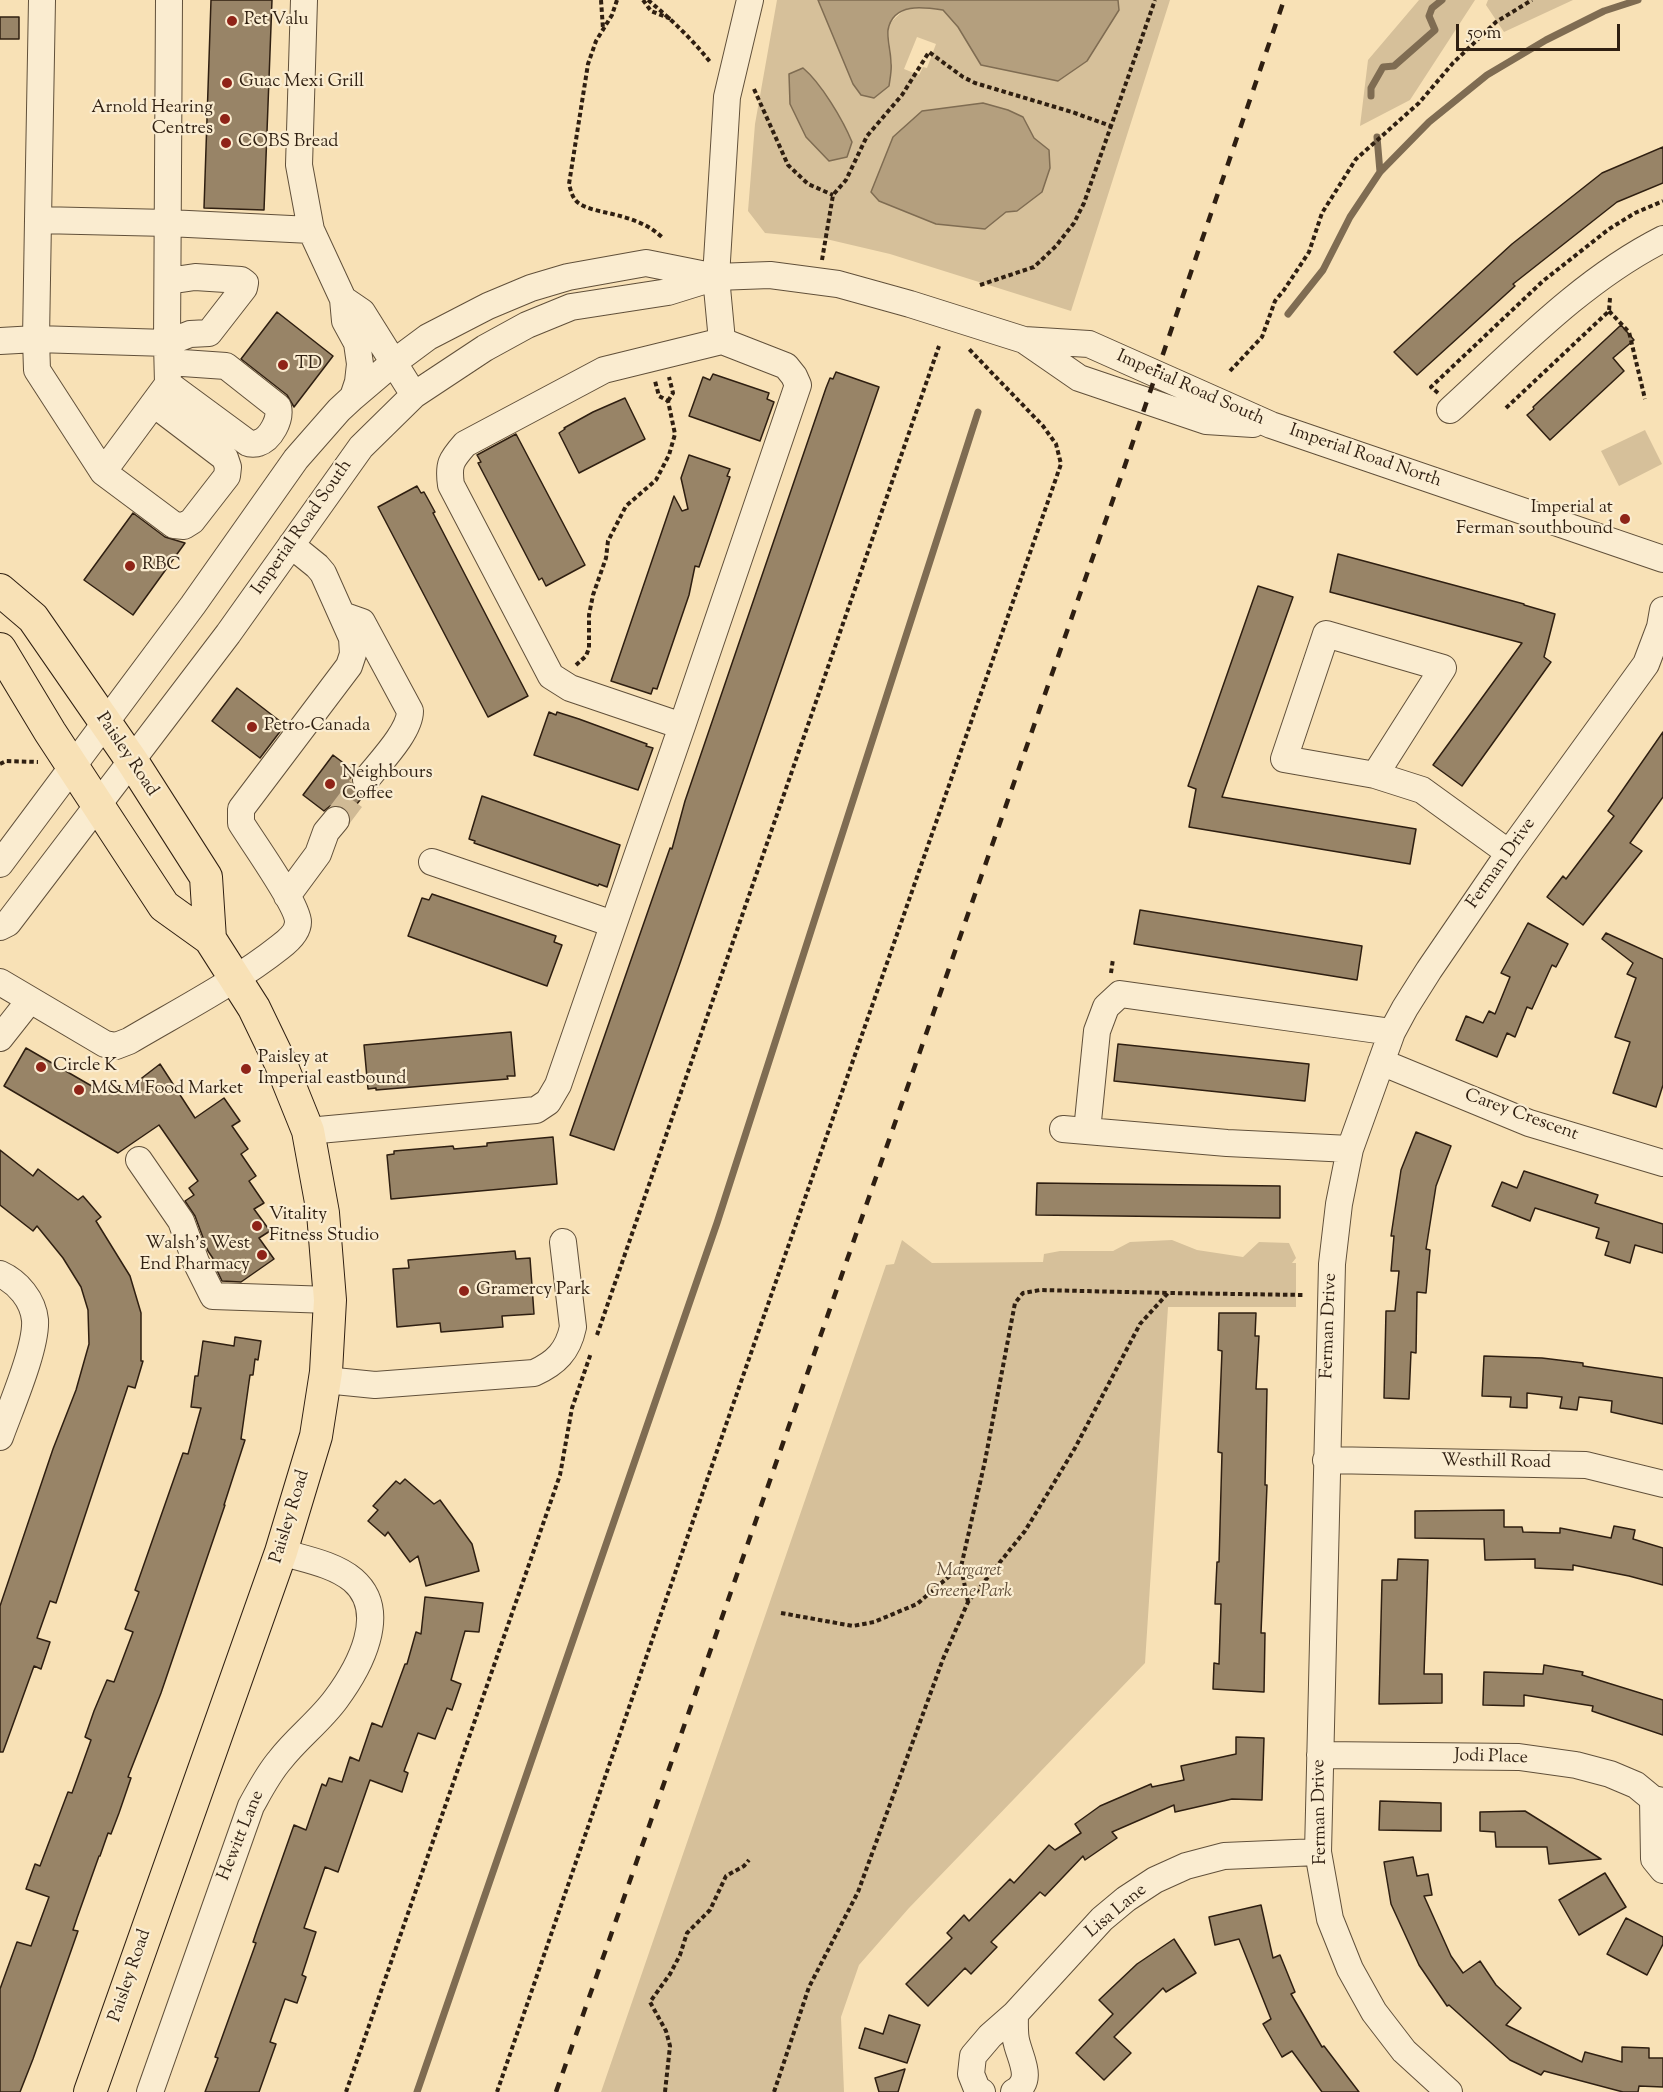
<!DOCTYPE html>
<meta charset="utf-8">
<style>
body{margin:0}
#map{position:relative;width:1663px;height:2092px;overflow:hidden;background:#f8e1b6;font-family:"Sorts Mill Goudy",serif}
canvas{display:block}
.scale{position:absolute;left:1456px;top:24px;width:164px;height:27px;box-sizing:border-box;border:3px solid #2f1f11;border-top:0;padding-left:8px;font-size:18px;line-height:21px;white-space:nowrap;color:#2f1f11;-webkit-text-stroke:4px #faecd0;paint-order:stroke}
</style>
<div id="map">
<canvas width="1663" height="2092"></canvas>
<div class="scale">50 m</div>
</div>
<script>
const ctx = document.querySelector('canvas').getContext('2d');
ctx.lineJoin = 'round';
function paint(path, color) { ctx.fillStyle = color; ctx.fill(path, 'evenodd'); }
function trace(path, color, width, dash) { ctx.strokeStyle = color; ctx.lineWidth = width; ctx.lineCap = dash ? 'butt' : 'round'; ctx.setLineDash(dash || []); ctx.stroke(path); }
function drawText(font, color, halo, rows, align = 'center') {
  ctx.font = font + ' "Sorts Mill Goudy",serif'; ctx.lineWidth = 4.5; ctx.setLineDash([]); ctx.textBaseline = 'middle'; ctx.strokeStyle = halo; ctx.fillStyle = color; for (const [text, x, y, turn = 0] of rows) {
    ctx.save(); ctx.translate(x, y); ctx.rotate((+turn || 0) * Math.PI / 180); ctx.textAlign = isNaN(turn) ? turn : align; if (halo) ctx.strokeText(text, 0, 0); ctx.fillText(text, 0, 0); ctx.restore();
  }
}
paint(new Path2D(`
 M777,0H818L853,84L861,95L892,64L888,30L892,21L904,10L918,6L943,10L958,27L981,65L1119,10L1118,0H1170L1071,311L890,254L826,239L765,233L748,211L755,124ZM917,37L936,44L927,68L923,67L919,75L904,69ZM822,91L844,123L790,104ZM1022,117L1034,138L1049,150L1017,211L1006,212Z
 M1419,0H1475L1410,100L1360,126L1368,60Z
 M1488,0H1573L1504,32L1486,5Z
 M1645,430L1662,464L1619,486L1601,451Z
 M902,1240L932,1263L1043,1262L1044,1254L1060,1251H1113L1130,1242L1172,1240L1197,1250L1243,1257L1259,1242L1289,1243L1296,1258L1292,1263H1296V1307H1168L1145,1663L909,1908L859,1965L841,2017L844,2092H601L886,1265L894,1264Z`), '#d6c09a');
const water = new Path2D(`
 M818,0H1118L1119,10L1087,61L1058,81L981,65L958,27L943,10C924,7 893,2 888,30C887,40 891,52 891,63C892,70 890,78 889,86L874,98L861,95L853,84Z
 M803,68C821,83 843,120 852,142L847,157L829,161L806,137L790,104L789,74Z
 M983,103L1008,110L1023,117L1034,138L1049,150L1050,168L1042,192L1017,211L1006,212L985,229L936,224L879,201L871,192L893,137L922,111Z`);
paint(water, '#b49f7e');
trace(water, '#7f6c52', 1.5);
trace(new Path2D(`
 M1371,96V88L1383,67L1394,66L1435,30L1429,16L1432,8L1442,0
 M1377,137L1380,172
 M1288,314L1323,270L1350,217L1380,172L1429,122L1487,75L1546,40L1604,11L1638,0
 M417,2092L717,1223L978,412`), '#7f6c52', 7);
const building = new Path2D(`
 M211,0H272L264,210L204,208Z
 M0,17H19V39H0Z
 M1663,147V183L1617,202L1513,284L1515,286L1417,375L1394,352L1512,244L1602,173Z
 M277,312L333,356L294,407L287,395L241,359Z
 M1621,325L1634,340L1613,358L1624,371L1550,440L1527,415L1534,409L1533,407Z
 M836,372L879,387L679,966L614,1150L570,1135L670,848L672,849L685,801L826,388L830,378L833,379Z
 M713,374L769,393L767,399L774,402L760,441L689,416L703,377L710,380Z
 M625,398L645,439L579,473L559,433L565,429L564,428L593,412Z
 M516,434L585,565L546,586L542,578L539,580L478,463L481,462L477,455Z
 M689,455L730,469L727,476L730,477L699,567L695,566L689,595L657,689L653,688L651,694L611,681L674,496L682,511L688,509L681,478Z
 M417,486L421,493L424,492L429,501L435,512L433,513L528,696L488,717L378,507Z
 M133,513L165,537L185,543L133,615L84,580Z
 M1338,554L1524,604V605L1555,614L1544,657L1551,662L1462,786L1433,765L1522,643L1330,592Z
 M1258,586L1293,597L1222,797L1416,829L1410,864L1189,827L1196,789L1188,786Z
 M237,688L285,725L260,758L212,721Z
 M549,712L556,715L557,712L579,719L647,744L646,746L653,748L638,790L534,755Z
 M1663,732V797L1630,843L1642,851L1583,925L1547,897L1563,876L1566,879L1614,816L1608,811Z
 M333,755L354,771L351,778L352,786L357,792L364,795L349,814L345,808L338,805L330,806L324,811L303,795Z
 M482,796L620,845L607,887L599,884L598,886L474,843L475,841L469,839Z
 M432,894L556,936L554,942L562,945L547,986L408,936L422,898L429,900Z
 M1140,910L1362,946L1357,980L1134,944Z
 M1528,923L1568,944L1556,967L1552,965L1532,1009L1527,1007L1515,1037L1507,1033L1497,1057L1456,1040L1466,1016L1483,1023L1489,1011L1495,1014L1510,977L1501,973Z
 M1606,933L1663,959V1085L1656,1107L1613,1093L1630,1042L1615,1037L1636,978L1627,974L1633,963L1602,939Z
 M511,1032L515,1076H507L508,1079L376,1090V1088L368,1089L364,1045Z
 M1118,1044L1309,1064L1305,1101L1114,1081Z
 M26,1048L102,1092L125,1091L160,1064L195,1118L224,1098L240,1121L232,1126L248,1149L241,1154L256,1176L249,1181L264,1203L254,1209L270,1231L259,1238L274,1259L241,1282L222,1281L214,1264L216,1263L208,1251L195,1216L185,1201L194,1195L189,1188L198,1181L159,1125L118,1153L4,1086Z
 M1416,1132L1451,1146L1436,1186L1426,1249L1430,1250L1426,1293L1417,1292L1416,1353L1411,1352L1409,1399L1384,1398L1386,1311H1395L1399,1271H1391L1394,1236H1391L1401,1170Z
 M553,1137L557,1184L391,1199L387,1155L394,1154V1151L453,1146L454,1149L487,1146V1143Z
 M0,1150L33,1176L38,1169L78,1200L83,1196L101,1217L96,1221L130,1276L141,1313V1361H143L135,1388L128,1386L56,1603L50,1601L37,1638L50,1642L41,1669L34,1666L3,1752H0V1606L53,1449L76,1390L89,1344L88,1310L81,1287L63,1258L37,1226L33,1231L0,1205Z
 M1524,1171L1598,1195L1595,1203L1663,1224V1253L1635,1245L1630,1263L1605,1255L1609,1242L1596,1238L1599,1228L1535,1208L1530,1221L1492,1206L1502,1182L1517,1188Z
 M1037,1183L1280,1186V1218L1036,1215Z
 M515,1251L516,1259L530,1258L534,1314L502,1316L503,1327L441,1332L440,1323L397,1327L393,1269L409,1268L408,1260Z
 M1219,1313H1256L1255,1336H1259L1256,1389H1267L1265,1485H1267L1261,1633H1265L1264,1692L1213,1689L1214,1663L1219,1664L1221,1604H1215L1217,1562H1219L1222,1453L1218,1452L1222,1351L1218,1350Z
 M235,1337L261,1341L258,1360L255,1359L253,1375H250L241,1439L245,1440L224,1505H225L161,1693L128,1777L131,1778L119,1813L111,1834L108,1833L100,1856H99L77,1918L73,1930L78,1931L33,2059L20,2092H0V1989L17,1942L31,1946L49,1897L26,1889L35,1864L40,1866L68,1792L72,1793L91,1740L85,1737L94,1711L107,1680L114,1682L133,1632L125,1629L139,1592L135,1590L183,1453L188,1454L201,1408L191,1407L195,1376H198L203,1341L234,1346Z
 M1484,1356L1542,1358L1583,1363V1366L1663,1378V1424L1611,1412L1612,1401L1579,1397L1577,1410L1560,1408L1562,1397L1527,1393V1408L1510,1407L1511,1397L1482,1396Z
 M405,1479L434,1504L440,1500L472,1544L479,1571L426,1586L418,1556L410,1562L388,1532L385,1536L368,1521L378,1510L373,1506L396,1481L400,1484Z
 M1504,1510V1527H1522L1523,1532L1560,1533V1528L1611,1538L1614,1526L1635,1530L1633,1539L1663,1548V1585L1629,1576L1573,1565V1570L1535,1568V1559L1485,1560L1484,1539L1415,1538V1511Z
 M1398,1559L1428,1560L1424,1674H1442V1703L1379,1704L1382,1580H1397Z
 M425,1597L483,1603L479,1632L465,1631L451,1680L461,1684L452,1710L447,1708L435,1739L418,1733L404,1771L408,1773L402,1792L370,1780L338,1872L325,1867L304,1928L316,1932L302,1975L306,1977L297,2003L285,1999L270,2042L276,2044L259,2092H205L218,2058L215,2057L256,1943L253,1942L257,1930L294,1825L306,1830L322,1784L326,1786L329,1778L342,1782L350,1757L359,1761L372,1723L382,1727L405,1664H407L416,1632L421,1634Z
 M1544,1665L1583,1672L1582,1675L1663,1700V1735L1592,1711L1593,1706L1524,1695V1706L1483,1705L1484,1672L1543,1674Z
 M1236,1737L1264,1738L1262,1800L1232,1799L1175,1812L1174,1805L1112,1832L1117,1838L1085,1860L1083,1856L1045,1896L1040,1892L991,1942L997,1947L971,1974L965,1968L928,2006L906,1984L952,1938L947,1933L964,1915L969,1921L1010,1879L1014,1883L1049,1845L1055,1850L1081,1833L1075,1824L1100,1806L1151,1784L1152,1787L1184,1780L1181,1766L1236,1754Z
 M1380,1801L1441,1803V1831L1379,1830Z
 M1525,1811L1557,1831L1601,1859L1549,1864L1547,1847H1496L1495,1832L1480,1831V1812Z
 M1413,1857L1417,1876L1428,1874L1432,1895L1424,1896L1451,1956L1463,1973L1480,1961L1496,1985L1521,2008L1506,2025L1582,2062L1585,2052L1622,2062V2047L1649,2048V2058H1663V2087L1639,2086L1638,2092H1623L1544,2071L1541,2075L1510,2060L1449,2005L1447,2006L1419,1965L1391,1904L1384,1862Z
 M1605,1873L1626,1907L1579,1935L1559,1900Z
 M1261,1905L1273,1958L1280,1955L1295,1992L1291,1994L1322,2047L1324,2046L1359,2092H1322L1292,2051L1282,2057L1263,2024L1271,2019L1239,1939L1215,1945L1209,1917Z
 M1626,1918L1663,1937V1944L1647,1975L1607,1954Z
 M1174,1939L1196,1973L1166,1992L1163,1988L1114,2037L1131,2053L1104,2080L1076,2053L1113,2014L1099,2000L1137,1964Z
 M889,2015L920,2025L907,2063L859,2048L865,2028L883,2034Z
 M905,2069L898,2092H879L875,2078Z`);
paint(building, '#988467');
trace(building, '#2f1f11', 1.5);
trace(new Path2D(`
 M336,820L366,780`), '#d0ba95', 26, [26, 13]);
const minor = new Path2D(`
 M304,0L299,165L311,230L343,299L345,321L357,343L360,364L358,382L353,397
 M38,220L42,0
 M168,281L195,277L241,280L245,283L244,288L209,333L190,334L167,343L36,339L37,370L103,472L168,384L167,343L169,0
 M343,299L362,312L414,395
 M1024,340L1079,378L1206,421L1253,424
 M0,341L36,339L38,220L168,223L311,230
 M722,341L786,366L794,376L798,385L682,726L570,688L551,676L451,485C448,464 451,460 465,444L604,370Z
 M722,341L716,277L727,97L750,0
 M168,384L248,443C250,444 256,444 258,443C271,439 281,419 278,407L226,366L168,362
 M1450,410C1517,349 1582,280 1663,239
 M103,472L174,525L184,526L192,521L227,476L228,467L225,458L154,404
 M345,616L362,622L410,711C410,732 379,763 366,780
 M1375,775L1443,668L1326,634L1284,759L1375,775L1422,790L1509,853
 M432,862L613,924
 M0,864L193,605L296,459L339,410L353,397L393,363L428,337L488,306L531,288L568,277L646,263L716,277L770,275L838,284L910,304L1024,340L1089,344L1271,425L1663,559
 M287,896L318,854L326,832L336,820
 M0,927L8,923L228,634L361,447L414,395L485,348L527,325L571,307L668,292L713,278
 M0,982L105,1044L116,1046L129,1041C178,1012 236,982 280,947C288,941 298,932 298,922C298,905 252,841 241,823V809L349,666L353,654L352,638L323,573L317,566L291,545
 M0,1038L30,1000
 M1381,1062L1529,1123L1663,1163
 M1063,1129L1227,1143L1350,1149
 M308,1131L536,1110L548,1102L558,1085L682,726
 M1087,1131L1097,1031L1106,1007L1120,994L1392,1032
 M139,1160L181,1221L196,1262L213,1296L330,1300
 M0,1274C18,1282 33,1300 35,1320C37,1347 10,1409 0,1437
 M325,1380L375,1385L534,1373C556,1363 568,1351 573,1327L563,1242
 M1326,1460L1586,1465L1663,1484
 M1320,1755L1519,1757L1576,1765L1610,1774L1636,1785L1653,1799L1663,1801
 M1653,1799L1654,1859L1663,1870
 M150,2092L251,1806C260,1790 268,1774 280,1760C297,1738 320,1721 336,1699C359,1668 390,1612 353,1580C334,1564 304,1559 281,1552
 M982,2092L977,2089L971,2074L973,2056L990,2036L1015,2014L1102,1919L1126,1899L1155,1880L1186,1866L1224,1856L1318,1852
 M1014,2092C1034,2081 1021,2060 1017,2044C1014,2035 1015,2023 1015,2014
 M1449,2092L1404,2051L1374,2012L1350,1969L1330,1919L1318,1852L1332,1264L1339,1204L1350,1149L1392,1032L1405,1008L1429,970L1509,853L1646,664L1660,627L1663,610`);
const major = new Path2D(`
 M0,590L33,618L132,761L206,877L210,939
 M0,649L50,732L164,906L210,939L254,1008L281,1064L308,1131L323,1213L330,1300L326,1372L316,1436L281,1552L90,2092`);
trace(minor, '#61503a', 28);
trace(major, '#2f1f11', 34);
trace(new Path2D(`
 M601,0L603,29
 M617,0L612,15L596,41L588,64L569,184C571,192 573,200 580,204C588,209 599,211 608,213C629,218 647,223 663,238
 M643,0L651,11L671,19
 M648,0C672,20 692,39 711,63
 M754,89L788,165L808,184L833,195
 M822,260L833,195L846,180L867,136L902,95L929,52L963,77L975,83L1072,112L1111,126L1155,0
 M980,285L1034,267L1056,246L1074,223L1084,203L1111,126
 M1609,311L1629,332L1645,399
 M1230,371L1262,337L1275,301L1284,290L1309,252L1322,213L1356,159L1419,103L1453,63L1496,22L1532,0
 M1438,393L1431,387L1543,281L1609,229L1635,213L1663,201
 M668,401L673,393L669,377
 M1506,408L1609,311L1610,298
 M576,665L586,656L589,648V615L593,595L606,558L608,541L626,506L656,480L669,455L675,434L668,401L659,396L655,381
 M0,764L6,761L38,762
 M1111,973L1113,959
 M597,1335L939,346
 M968,1602L961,1567L985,1461L1015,1303L1023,1293L1040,1290L1168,1293
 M781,1613L853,1626L874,1622L917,1604L960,1567
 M346,2092L560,1475L572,1408L591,1353
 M497,2092L728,1419L1061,464L1056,444L1043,426L968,348
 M665,2092L670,2046L666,2031L650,2002L670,1974L680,1955L687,1933L710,1910L726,1876L744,1866L749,1860
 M774,2092L809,1987L858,1892L943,1659L968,1602L1025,1531L1075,1448L1140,1324L1168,1293L1305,1295`), '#2f1f11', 4, [4.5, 3]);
trace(minor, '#faecd0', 26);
trace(major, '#f8e1b6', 32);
trace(new Path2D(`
 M556,2092L1123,471L1284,0`), '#2f1f11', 4.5, [10, 10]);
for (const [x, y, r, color] of [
 [232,21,6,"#8f2418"],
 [227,83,6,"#8f2418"],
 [225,119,6,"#8f2418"],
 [226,143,6,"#8f2418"],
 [283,365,6,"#8f2418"],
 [1625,519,6,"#8f2418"],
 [130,566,6,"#8f2418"],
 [252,727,6,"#8f2418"],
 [330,784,6,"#8f2418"],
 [41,1067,6,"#8f2418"],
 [246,1069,6,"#8f2418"],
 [79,1090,6,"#8f2418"],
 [257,1226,6,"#8f2418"],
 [262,1255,6,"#8f2418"],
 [464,1291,6,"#8f2418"]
]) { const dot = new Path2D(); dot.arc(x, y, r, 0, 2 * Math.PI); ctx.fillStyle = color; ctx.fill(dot); trace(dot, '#faecd0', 2); }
drawText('18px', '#2f1f11', '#faecd0', [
 ["Pet Valu",244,21],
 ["Guac Mexi Grill",239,83],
 ["Arnold Hearing",213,109,"right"],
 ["Centres",213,130,"right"],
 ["COBS Bread",238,143],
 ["TD",295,365],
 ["Imperial at",1613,509,"right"],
 ["Ferman southbound",1613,530,"right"],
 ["RBC",142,566],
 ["Petro-Canada",264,727],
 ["Neighbours",342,774],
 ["Coffee",342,795],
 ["Paisley at",258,1059],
 ["Imperial eastbound",258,1080],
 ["Circle K",53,1067],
 ["M&M Food Market",91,1090],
 ["Vitality",269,1216],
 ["Fitness Studio",269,1237],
 ["Walsh’s West",250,1245,"right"],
 ["End Pharmacy",250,1266,"right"],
 ["Gramercy Park",476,1291]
], 'left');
drawText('18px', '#2f1f11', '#faecd0', [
 ["Imperial Road South",1190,389,24],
 ["Imperial Road North",1365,457,19],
 ["Imperial Road South",303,528,-55],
 ["Paisley Road",126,755,56],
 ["Ferman Drive",1502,864,-55],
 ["Carey Crescent",1521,1116,20],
 ["Ferman Drive",1330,1326,-88],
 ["Westhill Road",1496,1463,1],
 ["Paisley Road",291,1517,-73],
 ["Jodi Place",1491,1758,2],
 ["Ferman Drive",1321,1812,-91],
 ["Hewitt Lane",242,1836,-68],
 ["Lisa Lane",1117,1912,-40],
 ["Paisley Road",131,1976,-71]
]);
drawText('italic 18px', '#614f3a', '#faecd0', [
 ["Margaret",969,1572],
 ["Greene Park",969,1593]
]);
</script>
